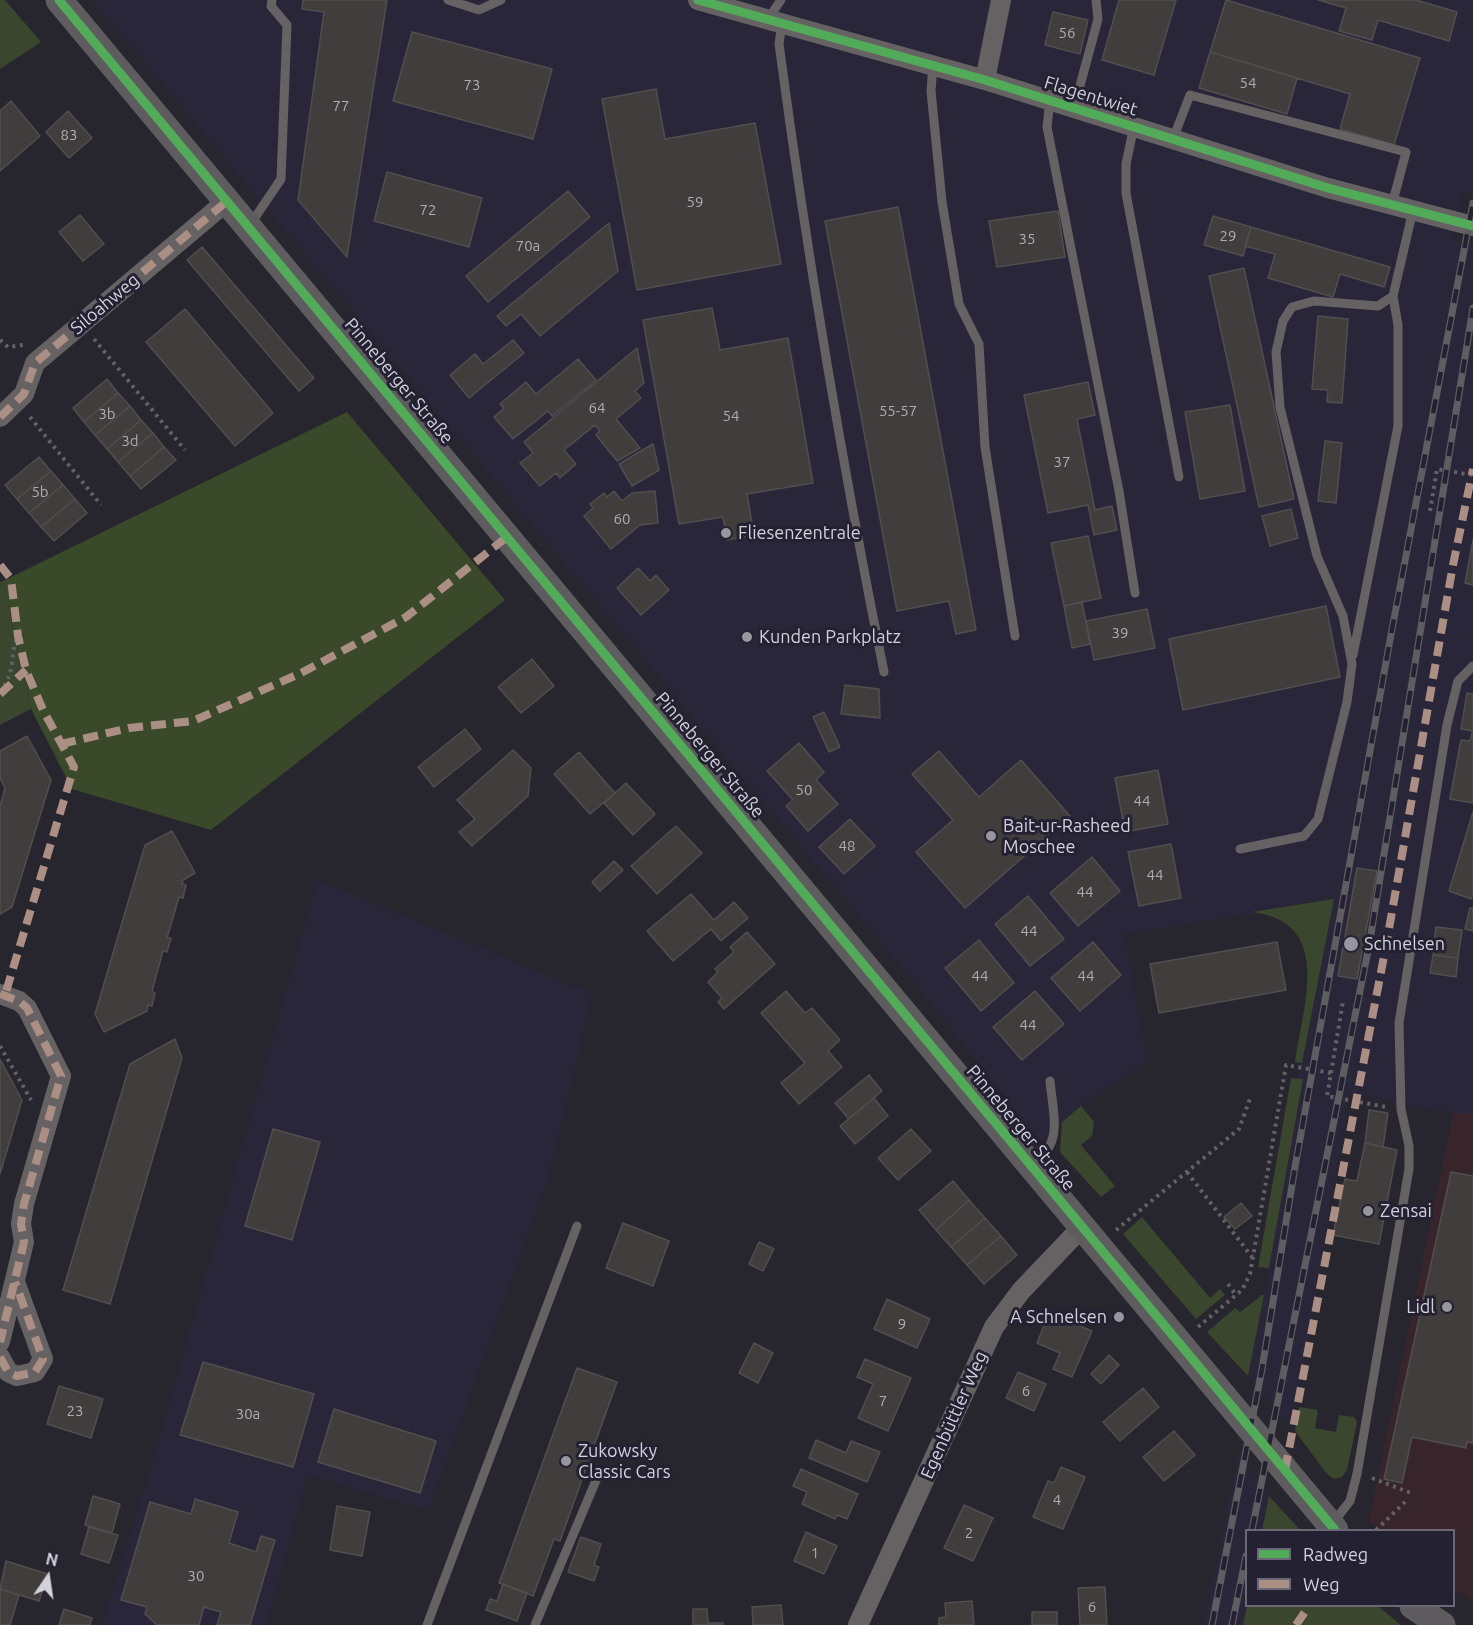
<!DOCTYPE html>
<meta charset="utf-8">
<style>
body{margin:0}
#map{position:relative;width:1473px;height:1625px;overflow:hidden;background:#27262e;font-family:Ubuntu,sans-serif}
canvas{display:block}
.legend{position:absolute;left:1245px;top:1529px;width:210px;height:78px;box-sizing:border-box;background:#242232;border:2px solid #6a6876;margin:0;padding:8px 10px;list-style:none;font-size:18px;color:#d3d1dc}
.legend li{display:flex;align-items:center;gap:12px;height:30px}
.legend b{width:30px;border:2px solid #6a6876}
.north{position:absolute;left:18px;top:1547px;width:60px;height:60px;-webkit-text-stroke:4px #242232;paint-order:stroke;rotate:13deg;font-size:16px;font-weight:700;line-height:24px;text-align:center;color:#d3d1dc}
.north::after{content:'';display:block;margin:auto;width:21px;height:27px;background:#d3d1dc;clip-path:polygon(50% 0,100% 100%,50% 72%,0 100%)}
</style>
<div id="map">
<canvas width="1473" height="1625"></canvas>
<ul class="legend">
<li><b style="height:8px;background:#51ab58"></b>Radweg</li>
<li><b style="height:8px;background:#ac8f84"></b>Weg</li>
</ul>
<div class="north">N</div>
</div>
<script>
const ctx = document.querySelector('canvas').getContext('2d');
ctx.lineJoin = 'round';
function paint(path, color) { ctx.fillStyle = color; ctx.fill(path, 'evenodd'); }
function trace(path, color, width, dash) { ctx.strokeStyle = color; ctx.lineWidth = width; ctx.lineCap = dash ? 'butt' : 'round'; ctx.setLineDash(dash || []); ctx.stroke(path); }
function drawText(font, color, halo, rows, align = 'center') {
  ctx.font = font + ' Ubuntu,sans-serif'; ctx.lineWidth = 6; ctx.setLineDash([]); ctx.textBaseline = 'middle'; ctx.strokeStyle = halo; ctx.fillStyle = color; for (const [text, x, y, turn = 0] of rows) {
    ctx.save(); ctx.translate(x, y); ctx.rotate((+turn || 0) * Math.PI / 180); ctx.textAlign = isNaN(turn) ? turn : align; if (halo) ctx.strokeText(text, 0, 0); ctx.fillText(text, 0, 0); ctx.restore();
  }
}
paint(new Path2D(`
 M1453,1113H1473V1601L1454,1589V1530H1379L1369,1520Z`), '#37252b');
paint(new Path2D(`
 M92,0H1473V193L1462,191L1453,240L1473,245V1113H1453L1349,1093L1293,1429L1248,1376L1269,1269L1258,1267L1291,1078H1298L1302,1064L1295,1062L1334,900L1124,934L1147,1062L1081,1106L1040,1141L908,975L740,773Z
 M318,880L592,994L549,1175L428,1511L308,1475L266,1625H102L147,1480Z
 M1238,1454L1269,1496L1262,1530H1246L1247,1606L1243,1625H1204Z`), '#2a263a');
paint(new Path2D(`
 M0,0H5L41,42L0,69Z
 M3,581L31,709L0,725V582Z
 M1334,899L1302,1063L1295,1062C1303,1005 1334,922 1252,912Z
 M1291,1078L1303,1079L1269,1268L1258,1267Z
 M1081,1106L1094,1122L1092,1136L1081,1145L1115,1186L1101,1197L1060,1152L1062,1122Z
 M1142,1217L1210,1298L1220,1289L1225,1295L1196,1319L1123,1234Z
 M1262,1295H1264L1248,1376L1207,1332L1235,1308L1240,1312Z
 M1299,1407L1318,1410L1315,1428L1336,1432L1339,1415L1354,1417L1357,1422L1347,1470L1342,1477L1334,1479L1327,1474L1295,1431Z
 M1269,1496L1300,1530H1262Z
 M1247,1606H1378L1401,1625H1243Z`), '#3a462d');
paint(new Path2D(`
 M347,412L505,600L211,830L72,789L31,709L3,581Z`), '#3b492b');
const building = new Path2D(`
 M303,0H387L347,257L298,200L324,12L302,9Z
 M1119,0H1176L1154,75L1102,60Z
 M1226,0L1420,58L1394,145L1340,129L1350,94L1210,52Z
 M1318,0H1416L1457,12L1449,41L1378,20L1372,40L1339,31L1346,8Z
 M1053,12L1088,20L1080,54L1045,45Z
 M412,32L552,69L533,139L393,101Z
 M1210,52L1297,78L1287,114L1199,88Z
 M656,89L665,139L755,123L781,264L637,290L602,99Z
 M11,101L40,136L0,171V111Z
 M68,111L92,138L69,158L46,132Z
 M387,172L482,198L469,247L374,221Z
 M568,191L590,217L488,302L466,276Z
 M898,207L976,630L956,634L949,601L897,611L825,221Z
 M1058,211L1065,257L997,267L989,221Z
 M80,215L104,244L83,261L59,232Z
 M1213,216L1251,227L1243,256L1204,245Z
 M609,223L618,271L540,336L521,314L506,326L497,316Z
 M1251,227L1390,267L1384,287L1340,274L1333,297L1268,278L1275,254L1245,246Z
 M202,247L314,378L299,391L187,260Z
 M1244,268L1294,499L1259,507L1209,276Z
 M712,308L720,350L788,338L813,483L747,494L754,535L727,540L723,517L679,524L643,320Z
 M185,309L273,413L235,446L146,342Z
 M1318,316L1348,319L1342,403L1327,402L1328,390L1312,389Z
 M513,340L524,353L469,398L450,375L475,354L483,364Z
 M637,348L644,383L635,391L641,398L616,419L640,448L617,461L596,435L600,431L595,425L564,450L576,464L560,478L556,473L540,486L520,463L533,453L524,442Z
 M578,359L596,380L552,416L548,411L513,439L494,417L504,408L500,404L526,382L536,394Z
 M107,379L118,393L84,422L73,408Z
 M1088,382L1095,415L1077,419L1095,510L1112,506L1117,530L1094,535L1088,505L1048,513L1024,395Z
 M118,393L130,406L95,435L84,422Z
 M1230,405L1245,491L1200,499L1185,412Z
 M130,406L141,420L107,449L95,435Z
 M141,420L153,433L118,462L107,449Z
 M153,433L164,447L130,476L118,462Z
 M1325,441L1342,443L1336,503L1318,501Z
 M653,444L659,470L632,486L619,464Z
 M164,447L176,460L141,489L130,476Z
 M39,457L51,471L17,499L5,485Z
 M51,471L63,485L29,513L17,499Z
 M63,485L75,499L41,527L29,513Z
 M614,491L622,501L632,493L655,491L658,523L640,525L611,549L584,516L593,508L590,504L604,493L607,497Z
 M75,499L87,513L54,541L41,527Z
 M1291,509L1298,538L1270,546L1262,516Z
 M1088,536L1101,598L1064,606L1051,543Z
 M1473,540V585L1465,583Z
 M638,568L650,581L656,575L669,590L641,615L617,588Z
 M1082,602L1090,644L1072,648L1064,606Z
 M1326,606L1340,677L1183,710L1169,639Z
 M1147,609L1155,648L1094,660L1086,621Z
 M532,659L554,686L521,713L498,687Z
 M845,685L879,689L880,718L841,714Z
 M1467,693L1473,694V731L1461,729Z
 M824,712L840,747L829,752L813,717Z
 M465,729L481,749L434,787L418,767Z
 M1472,733L1473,734V803L1450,799L1461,740L1470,741Z
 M27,736L51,780L12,907L0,914V806L5,788L0,778V751Z
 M799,743L824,772L816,780L838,804L808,831L786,806L793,800L767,771Z
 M513,750L531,768L528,796L472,846L459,832L475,819L457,800Z
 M939,751L979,797L1021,760L1070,816L965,908L916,852L953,820L912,774Z
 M579,752L615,793L590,814L554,774Z
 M1158,770L1168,824L1125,832L1115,778Z
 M626,783L655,814L633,835L604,803Z
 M1473,812V894L1471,899L1449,891Z
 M850,819L875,846L844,874L819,847Z
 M676,826L702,853L657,894L631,866Z
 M172,831L195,873L183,880L182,884L186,885L183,898L179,897L167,938H171L167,952L163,951L152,991L155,993L152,1006L148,1005L147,1011L104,1032L95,1014L145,845Z
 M1171,844L1181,898L1139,906L1128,852Z
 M1092,857L1120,891L1078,926L1050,893Z
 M614,861L623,870L600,891L592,882Z
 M1357,868L1377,871L1357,979L1338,976Z
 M691,894L714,920L734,902L748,918L721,941L711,929L673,961L647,931Z
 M1028,896L1064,939L1030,966L995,924Z
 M1470,908H1473V931L1465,929Z
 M1436,927L1462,930L1458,958L1433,955Z
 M747,932L775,964L724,1009L718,1002L722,998L708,982L718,972L715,969L734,952L730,947Z
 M979,940L1014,983L981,1011L945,968Z
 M1093,942L1121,975L1080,1011L1051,978Z
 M1277,942L1286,990L1159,1013L1150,964Z
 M1433,955L1458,958L1456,977L1430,973Z
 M786,991L805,1013L812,1008L840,1040L828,1051L842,1067L799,1104L781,1083L805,1063L761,1013Z
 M1035,991L1064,1024L1022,1060L993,1027Z
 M175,1039L182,1058L110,1304L63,1290L130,1064Z
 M0,1059L22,1100L0,1174Z
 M869,1075L882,1091L849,1119L835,1103Z
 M874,1098L888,1116L855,1144L840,1126Z
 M1369,1110L1388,1113L1383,1147L1365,1143Z
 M273,1129L320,1142L292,1240L245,1226Z
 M911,1129L931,1151L898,1180L878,1158Z
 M1365,1143L1397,1150L1379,1244L1333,1235L1345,1179L1357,1181Z
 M1451,1172L1473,1176V1443L1467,1442L1466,1448L1412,1437L1402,1483L1384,1479Z
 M953,1181L969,1200L936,1230L919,1210Z
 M969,1200L985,1218L951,1247L936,1230Z
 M1241,1203L1252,1216L1235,1229L1224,1217Z
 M985,1218L1001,1236L967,1265L951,1247Z
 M623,1223L669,1241L653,1286L606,1268Z
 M1001,1236L1017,1255L984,1284L967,1265Z
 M759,1242L774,1249L763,1271L749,1264Z
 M887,1299L930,1319L917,1348L874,1329Z
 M1049,1313L1092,1331L1072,1377L1053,1369L1060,1353L1037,1343Z
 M754,1343L773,1353L758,1383L739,1373Z
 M1109,1355L1119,1365L1101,1384L1091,1374Z
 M865,1359L911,1378L888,1431L858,1418L873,1384L857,1377Z
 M203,1362L314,1394L293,1467L180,1435Z
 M577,1368L617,1382L560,1541L554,1539L533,1596L499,1583Z
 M1018,1372L1046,1384L1034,1411L1006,1398Z
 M59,1386L103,1399L91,1438L47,1424Z
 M1143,1388L1159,1407L1120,1441L1103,1422Z
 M334,1409L436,1441L420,1493L318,1462Z
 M1174,1431L1195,1455L1164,1481L1143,1457Z
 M816,1440L846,1453L851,1441L880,1452L867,1482L809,1458Z
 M1061,1467L1085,1477L1063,1529L1033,1517L1048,1481L1054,1483Z
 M801,1469L858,1494L847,1519L837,1515L835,1519L802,1504L807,1492L793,1486Z
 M93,1496L120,1504L112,1533L85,1525Z
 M195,1499L238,1512L229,1543L256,1552L261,1536L275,1540L250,1625H217L221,1612L204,1607L199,1625H157L145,1614L147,1607L121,1600L150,1502L191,1514Z
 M964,1505L993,1518L973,1561L944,1548Z
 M337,1506L370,1512L362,1556L330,1550Z
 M89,1527L118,1535L109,1563L81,1554Z
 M806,1532L837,1546L824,1574L794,1561Z
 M581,1537L601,1544L594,1565L599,1567L594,1581L568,1572Z
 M6,1561L48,1574L39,1601L0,1589Z
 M503,1584L527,1593L517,1621L486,1610L490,1599L497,1601Z
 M1105,1587L1107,1625H1080L1078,1588Z
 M0,1589L19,1595L10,1625H0Z
 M972,1601L974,1625H939V1618L946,1617L945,1603Z
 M781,1605L783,1625H753L752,1607Z
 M64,1609L92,1618L90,1625H59Z
 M693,1609H707L708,1623H723V1625H693Z
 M1032,1612H1057V1625H1032Z`);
paint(building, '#423d3d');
trace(building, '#504e4f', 1.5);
trace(new Path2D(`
 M94,339L185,450
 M0,340L8,347L23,345
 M30,417L101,505
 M1430,511L1437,469L1472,475
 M0,692C18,668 8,657 18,636
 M0,1046L31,1100
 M1331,1073L1343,1001
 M1187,1172L1252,1257
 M1116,1230L1239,1129L1251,1096
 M1228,1284L1236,1295
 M1198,1327L1242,1290L1250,1274L1286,1065L1331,1073L1327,1096L1386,1107
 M1372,1478L1411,1493
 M1376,1530L1406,1501`), '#636164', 4, [3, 4.5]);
trace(new Path2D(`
 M448,0L479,10L501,0
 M768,19L781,0
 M782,23L779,44C807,254 842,464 884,672
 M933,65L931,91L942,202L959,304L979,344L985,447L1015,636
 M1050,100L1047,127L1119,491L1135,593
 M1074,108L1098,19L1096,0
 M1134,126L1126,164V193L1179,477
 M1173,139L1190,95L1406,152L1392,205
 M250,225L281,179L287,25L271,6L272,0
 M1353,655L1398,426V325L1393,296
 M1240,849L1304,836L1318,819L1347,702L1352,664L1343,616L1317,556L1280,407L1276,352L1283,321L1292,307L1314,301L1378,306L1393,296L1413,210
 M1034,1164C1064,1141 1053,1115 1050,1081
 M1332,1524L1350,1501L1357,1474L1409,1169V1146L1401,1109L1399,1023L1447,725L1458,681L1473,666
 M427,1625L577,1226
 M535,1625L600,1471`), '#666264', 9);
trace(new Path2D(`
 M698,0L985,80L1328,188L1473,226
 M985,80L1001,0
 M0,417L24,394L35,363L227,201
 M0,994L19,1001L27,1008L61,1076L24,1204L21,1224L24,1242L0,1342
 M0,1357L8,1372L17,1376L35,1372L43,1359L15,1282
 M858,1625L994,1327L1021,1291L1082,1227`), '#666264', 20);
trace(new Path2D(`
 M59,0L1335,1530
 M1413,1606L1442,1625`), '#5e5c5f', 27);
const rail = new Path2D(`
 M1252,1530L1369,946L1473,308
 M1212,1625L1262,1369L1295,1167L1390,640L1473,203
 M1232,1625L1246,1556`);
trace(rail, '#5e5d61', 7);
trace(rail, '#242232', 4.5, [14]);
trace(new Path2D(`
 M0,417L24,394L35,363L227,201
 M0,565L11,579L18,636L26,670L43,710L74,767L5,995
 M0,694L26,670
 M61,744L129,728L193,721L301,673L406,617L507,537
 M0,994L19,1001L27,1008L61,1076L24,1204L21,1224L24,1242L0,1342
 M0,1357L8,1372L17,1376L35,1372L43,1359L15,1282
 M1285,1470L1386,946L1453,565L1473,469
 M1296,1625L1309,1606`), '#ac8f84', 8, [15, 8]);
trace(new Path2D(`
 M59,0L1335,1530
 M698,0L985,80L1328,188L1473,226`), '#51ab58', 9);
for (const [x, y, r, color] of [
 [726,533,6,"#97959f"],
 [747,637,6,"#97959f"],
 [991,836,6,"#97959f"],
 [1351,944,8,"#97959f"],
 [1368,1211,6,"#97959f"],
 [1447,1307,6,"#97959f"],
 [1119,1317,6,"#97959f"],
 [566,1461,6,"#97959f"]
]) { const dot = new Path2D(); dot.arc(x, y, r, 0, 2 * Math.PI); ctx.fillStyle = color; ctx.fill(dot); trace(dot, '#242232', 2); }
drawText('15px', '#afacb4', null, [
 ["56",1067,33],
 ["54",1248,83],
 ["73",472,85],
 ["77",341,106],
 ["83",69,135],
 ["59",695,202],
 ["72",428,210],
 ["29",1228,236],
 ["35",1027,239],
 ["70a",528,246],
 ["64",597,408],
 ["55-57",898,411],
 ["3b",107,414],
 ["54",731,416],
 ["3d",130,441],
 ["37",1062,462],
 ["5b",40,492],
 ["60",622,519],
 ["39",1120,633],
 ["50",804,790],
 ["44",1142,801],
 ["48",847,846],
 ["44",1155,875],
 ["44",1085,892],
 ["44",1029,931],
 ["44",980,976],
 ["44",1086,976],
 ["44",1028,1025],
 ["9",902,1324],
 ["6",1026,1391],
 ["7",883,1401],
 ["23",75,1411],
 ["30a",248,1414],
 ["4",1057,1500],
 ["2",969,1533],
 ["1",815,1553],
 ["30",196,1576],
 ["6",1092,1607]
]);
drawText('18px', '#d3d1dc', '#242232', [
 ["Flagentwiet",1091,96,17],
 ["Siloahweg",105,304,-40],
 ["Pinneberger Straße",399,381,50],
 ["Pinneberger Straße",710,755,50],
 ["Pinneberger Straße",1021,1128,50],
 ["Egenbüttler Weg",954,1415,-66]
]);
drawText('18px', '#d3d1dc', '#242232', [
 ["Fliesenzentrale",738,533],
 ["Kunden Parkplatz",759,637],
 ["Bait-ur-Rasheed",1003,826],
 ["Moschee",1003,847],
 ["Schnelsen",1364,944],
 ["Zensai",1380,1211],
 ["Lidl",1435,1307,"right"],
 ["A Schnelsen",1107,1317,"right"],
 ["Zukowsky",578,1451],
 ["Classic Cars",578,1472]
], 'left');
</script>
